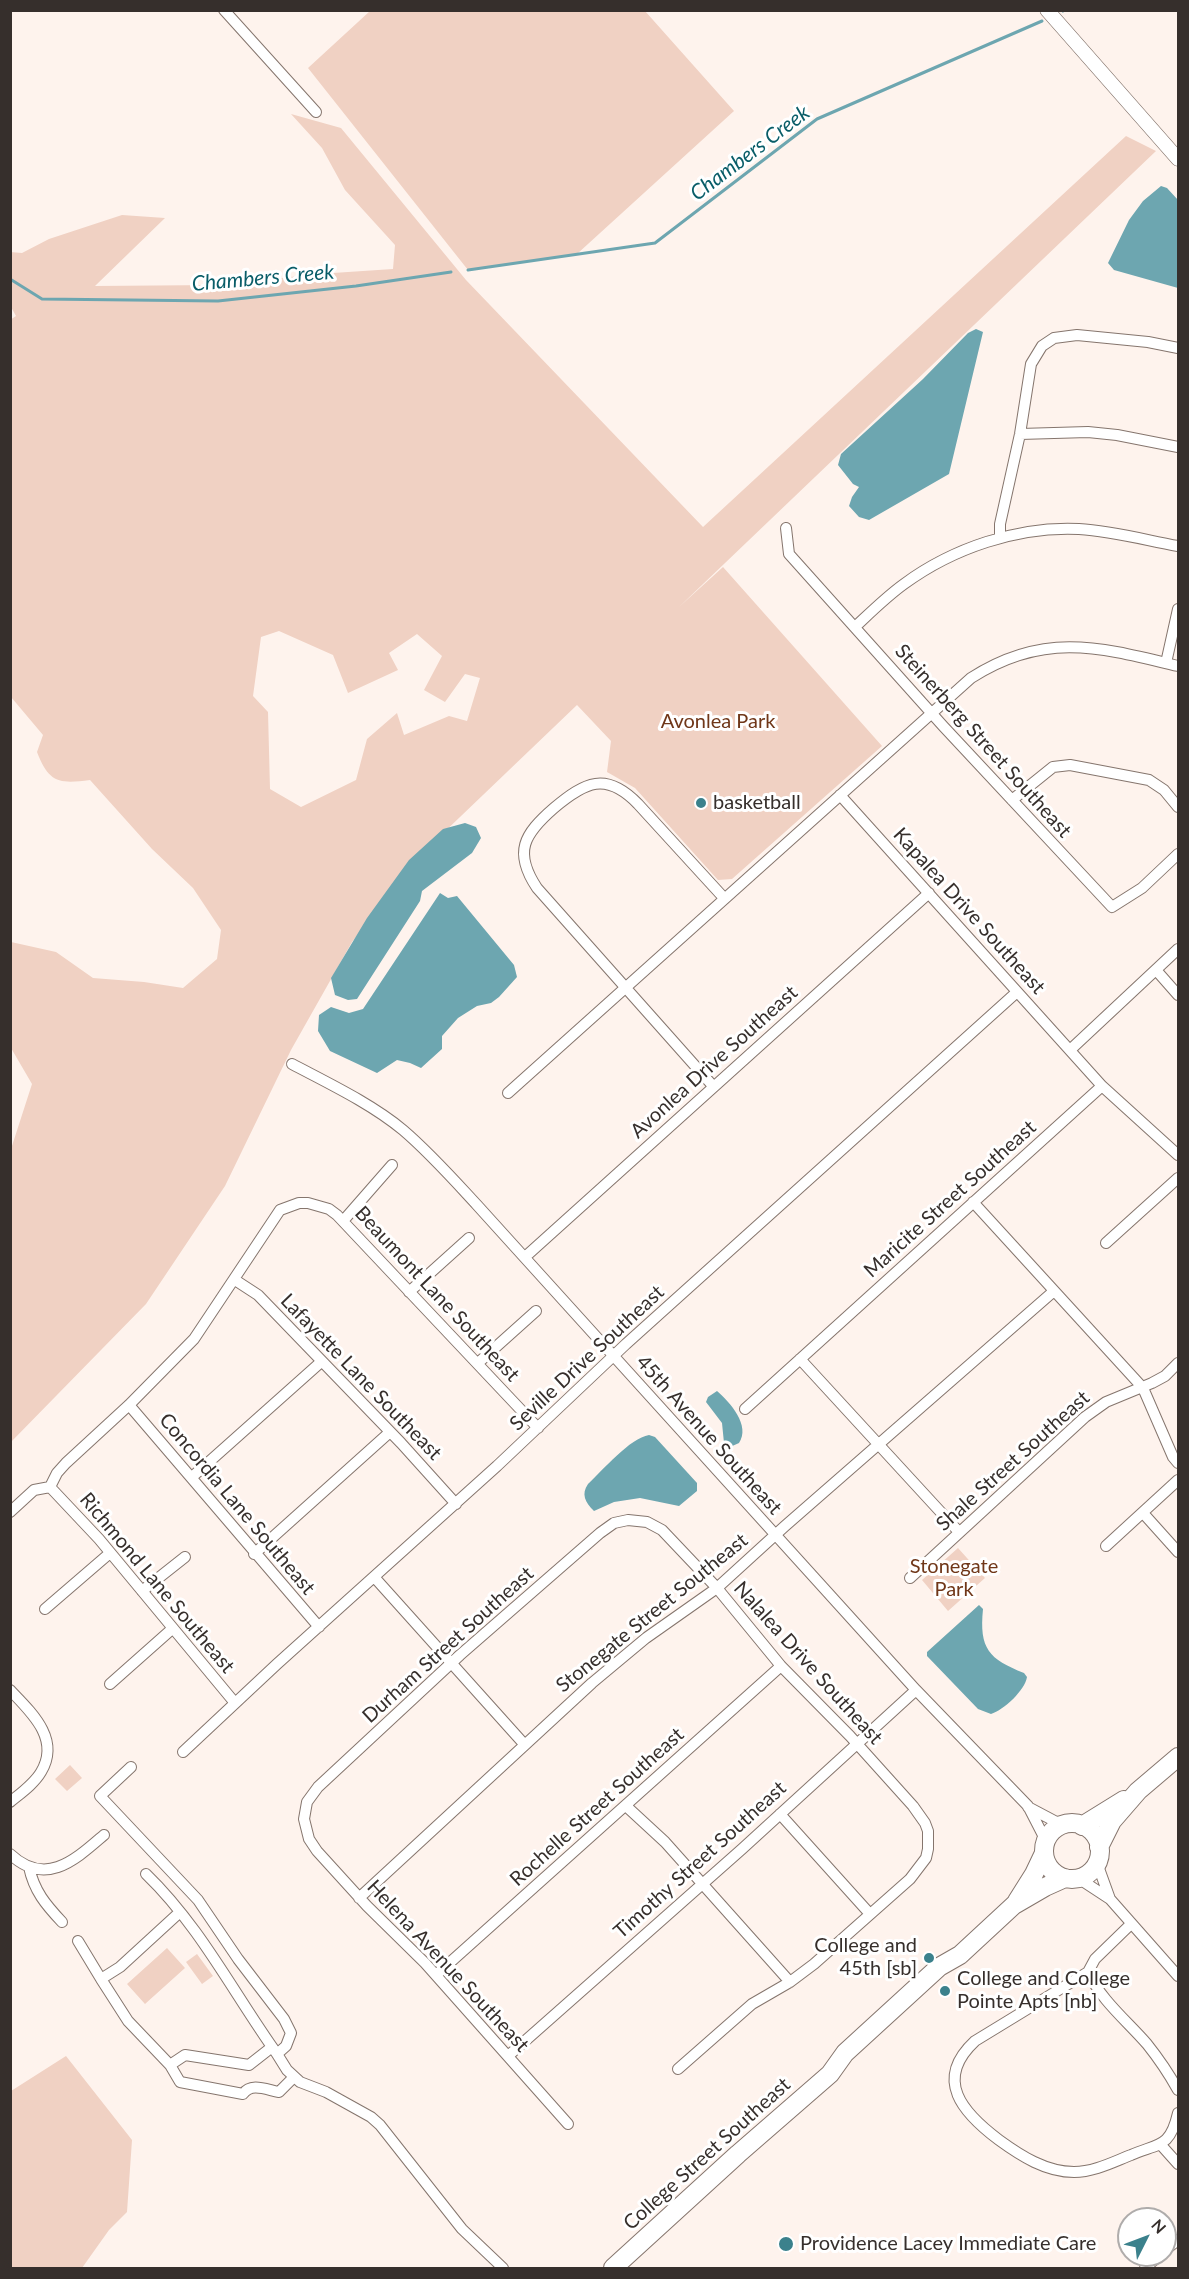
<!DOCTYPE html>
<style>
body{margin:0}
#map{position:relative;width:1189px;height:2279px;overflow:hidden;background:#fef3ed;font-family:Lato,sans-serif}
canvas{display:block}
.frame{position:absolute;inset:0;border:12px solid #362f2c;pointer-events:none}
.north{position:absolute;left:1117px;top:2207px;width:60px;height:60px;box-sizing:border-box;background:#fff;border:2px solid #afacab;border-radius:50%;rotate:48deg;font-size:16px;font-weight:700;line-height:24px;text-align:center;color:#362f2c}
.north::after{content:'';display:block;margin:auto;width:21px;height:27px;background:#3b818c;clip-path:polygon(50% 0,100% 100%,50% 72%,0 100%)}
</style>
<div id="map">
<canvas width="1189" height="2279"></canvas>
<div class="frame"></div>
<div class="north">N</div>
</div>
<script>
const ctx = document.querySelector('canvas').getContext('2d');
ctx.lineJoin = 'round';
function paint(path, color) { ctx.fillStyle = color; ctx.fill(path, 'evenodd'); }
function trace(path, color, width, dash) { ctx.strokeStyle = color; ctx.lineWidth = width; ctx.lineCap = dash ? 'butt' : 'round'; ctx.setLineDash(dash || []); ctx.stroke(path); }
function drawText(font, color, halo, rows, align = 'center') {
  ctx.font = font + ' Lato,sans-serif'; ctx.lineWidth = 6; ctx.setLineDash([]); ctx.textBaseline = 'middle'; ctx.strokeStyle = halo; ctx.fillStyle = color; for (const [text, x, y, turn = 0] of rows) {
    ctx.save(); ctx.translate(x, y); ctx.rotate((+turn || 0) * Math.PI / 180); ctx.textAlign = isNaN(turn) ? turn : align; if (halo) ctx.strokeText(text, 0, 0); ctx.fillText(text, 0, 0); ctx.restore();
  }
}
paint(new Path2D(`
 M370,11H645L734,111L577,254L468,270L308,68Z
 M291,114L341,128L466,280L703,527L1126,136L1156,151L679,607L723,567L882,746L732,879L718,880L635,788L607,772L611,741L577,705L413,862L352,942L291,1050L225,1186L146,1304L11,1442V1149L32,1084L11,1048V942L56,952L93,978L144,982L183,988L217,959L221,930L193,888L152,849L90,780C59,784 49,783 37,752L43,735L11,697L10,320L16,316L11,307L10,252L22,253L49,239L122,215L165,218L95,286L217,285L318,274L393,269L395,245L345,190L322,148ZM279,631L333,655L348,693L398,670L389,653L417,634L442,656L424,690L445,702L465,674L480,678L467,721L449,716L404,735L397,713L367,739L356,780L301,807L270,789L268,712L253,696L261,637Z
 M958,1548L985,1578L948,1611L922,1580Z
 M70,1765L82,1778L67,1791L55,1779Z
 M167,1948L185,1968L145,2004L127,1984Z
 M197,1954L213,1976L202,1984L186,1962Z
 M66,2056L132,2140L127,2212L109,2230L82,2268H11V2091Z`), '#f0d1c3');
paint(new Path2D(`
 M1161,186L1167,188L1178,200V288L1114,270L1108,263L1129,220L1143,201Z
 M976,329L983,332L949,474L869,520L859,517L849,506L852,497L859,487L853,484L838,465L841,454L923,379L968,333Z
 M465,823L476,827L481,838L472,853L422,891L420,901L357,999L348,1000L335,995L331,978L367,918L409,860L443,829Z
 M440,893L448,898L457,896L514,965L517,977L499,997L491,1003L477,1006L458,1018L442,1036V1049L421,1068L410,1063L397,1060L377,1073L330,1051L318,1031L319,1015L331,1007L349,1013L363,1009Z
 M717,1391C730,1402 751,1426 739,1443L730,1447L724,1443L722,1423L706,1402L708,1397Z
 M649,1435L655,1437L697,1483V1491L679,1506L640,1498L614,1502L594,1511C585,1502 581,1494 588,1484C603,1470 630,1438 649,1435Z
 M979,1605L983,1609C979,1649 989,1659 1024,1673L1027,1677C1025,1690 1004,1710 991,1714L978,1709L927,1656V1652Z`), '#6da6b0');
trace(new Path2D(`
 M1063,11L1065,10
 M468,270L655,243L817,119L1042,21
 M10,279L42,299L218,301L356,286L451,272`), '#6da6b0', 3);
const minor = new Path2D(`
 M224,10L316,112
 M1020,434L1088,432L1117,435L1178,447
 M786,528L789,554L943,726L1112,907L1142,888L1178,854
 M1000,537V524L1020,434L1031,364L1042,346L1054,338L1077,335L1148,342L1178,348
 M855,627C871,612 886,597 904,584C953,548 1018,526 1079,529C1113,531 1145,540 1178,546
 M1166,663L1178,609
 M840,795L1102,1086
 M1012,800L1053,767L1070,765L1149,780L1164,790L1178,807
 M1156,970L1178,995
 M1070,1050L1178,949
 M292,1064C328,1083 372,1104 403,1130C430,1153 453,1179 477,1205L916,1690L1028,1806L1046,1841
 M713,1086L537,888C513,852 524,834 554,808C585,782 606,771 638,804L724,898
 M508,1093L971,678C1044,631 1100,647 1178,666
 M973,1202L1143,1388L1173,1457L1178,1463
 M343,1221L392,1165
 M1106,1243L1178,1178
 M525,1257L929,893
 M235,1280L258,1295L401,1443L456,1504
 M409,1292L469,1238
 M800,1359L959,1532
 M478,1363L536,1311
 M129,1405L319,1627
 M745,1409L1102,1086L1178,1155
 M192,1477L321,1362
 M50,1487L57,1473L66,1463L129,1405L194,1339L280,1210L299,1203H308L329,1209L337,1215L538,1428
 M50,1487L99,1539L235,1703
 M10,1512L34,1490L50,1487
 M1143,1513L1178,1552
 M1106,1546L1178,1480
 M254,1554L390,1432
 M375,1578L524,1744
 M910,1578L1085,1417L1106,1402L1152,1383L1165,1376L1178,1363
 M142,1591L185,1557
 M45,1609L110,1553
 M110,1684L172,1629
 M10,1690C31,1712 61,1739 41,1772C34,1784 21,1793 10,1802
 M183,1752L277,1664L497,1466L626,1344L1017,992
 M131,1767L100,1796L198,1900L238,1959L284,2019L291,2033L286,2046L277,2054L287,2070L300,2082L326,2092L371,2117L380,2125L462,2229L503,2268
 M626,1806L665,1842L790,1982
 M1028,1807L1062,1825
 M780,1814L870,1914
 M10,1854C46,1888 76,1859 104,1835
 M1097,1863L1110,1899
 M29,1867C34,1891 46,1905 62,1922
 M146,1874C200,1926 234,1994 277,2054
 M1078,1878L1110,1899L1178,1976
 M359,1898L592,1683L646,1638L717,1588L785,1526L1054,1291
 M1131,1924L1095,1959L1088,1972L975,2041C933,2080 963,2113 999,2140C1021,2156 1046,2172 1074,2172C1094,2172 1113,2162 1131,2155C1159,2143 1170,2148 1178,2113
 M78,1941L101,1979L120,1967L180,1912
 M1088,1972C1101,2000 1127,2021 1147,2044C1159,2059 1169,2074 1178,2090
 M436,1975L781,1666
 M101,1979L128,2021L170,2065L180,2082L243,2094C251,2082 267,2090 279,2092L294,2077
 M508,2056L742,1849L916,1690
 M170,2065L185,2055L249,2065L272,2047
 M568,2124L425,1963L367,1906L317,1851L309,1839L304,1819L307,1802L318,1787L460,1655L600,1533L614,1523L628,1520L647,1522L662,1530L717,1588L781,1666L850,1736L913,1806L925,1823L928,1831V1849L926,1858L910,1879L814,1964L790,1982L752,2004L678,2069
 M1161,2145L1178,2164
 M1165,2250L1178,2240
 M1145,2268L1160,2255`);
const tertiary = new Path2D(`
 M1047,10L1178,159`);
const primary = new Path2D(`
 M1044 1851a28 28 0 1 1 56 0a28 28 0 1 1-56 0Z
 M1082,1826L1124,1800
 M1099,1847L1112,1821L1138,1791L1178,1757
 M1017,1901L1034,1874L1044,1853
 M613,2268L738,2154L830,2074L845,2053L939,1967L960,1955L1014,1905L1045,1887L1065,1878`);
trace(minor, '#85756d', 12);
trace(tertiary, '#85756d', 15);
trace(primary, '#85756d', 20);
trace(minor, '#fff', 10);
trace(tertiary, '#fff', 14);
trace(primary, '#fff', 18);
for (const [x, y, r, color] of [
 [701,803,6,"#3b818c"],
 [929,1958,6,"#3b818c"],
 [945,1991,6,"#3b818c"],
 [786,2244,8,"#3b818c"]
]) { const dot = new Path2D(); dot.arc(x, y, r, 0, 2 * Math.PI); ctx.fillStyle = color; ctx.fill(dot); trace(dot, '#fff', 2); }
drawText('20px', '#703719', '#fff', [
 ["Avonlea Park",718,722],
 ["Stonegate",954,1567],
 ["Park",954,1590]
]);
drawText('20px', '#362f2c', '#fff', [
 ["Steinerberg Street Southeast",983,741,48],
 ["Kapalea Drive Southeast",969,911,48],
 ["Avonlea Drive Southeast",714,1062,-42],
 ["Maricite Street Southeast",950,1199,-42],
 ["Beaumont Lane Southeast",437,1294,47],
 ["Seville Drive Southeast",587,1358,-43],
 ["Lafayette Lane Southeast",361,1377,46],
 ["45th Avenue Southeast",709,1435,48],
 ["Shale Street Southeast",1013,1461,-42],
 ["Concordia Lane Southeast",237,1504,50],
 ["Richmond Lane Southeast",157,1583,50],
 ["Stonegate Street Southeast",652,1613,-39],
 ["Durham Street Southeast",448,1645,-42],
 ["Nalalea Drive Southeast",808,1663,48],
 ["Rochelle Street Southeast",597,1807,-42],
 ["Timothy Street Southeast",700,1860,-42],
 ["Helena Avenue Southeast",448,1966,47],
 ["College Street Southeast",707,2154,-42]
]);
drawText('20px', '#362f2c', '#fff', [
 ["basketball",713,803],
 ["College and",917,1946,"right"],
 ["45th [sb]",917,1969,"right"],
 ["College and College",957,1979],
 ["Pointe Apts [nb]",957,2002],
 ["Providence Lacey Immediate Care",800,2244]
], 'left');
drawText('italic 21px', '#095d68', '#fff', [
 ["Chambers Creek",750,153,-37],
 ["Chambers Creek",263,278,-5]
]);
</script>
